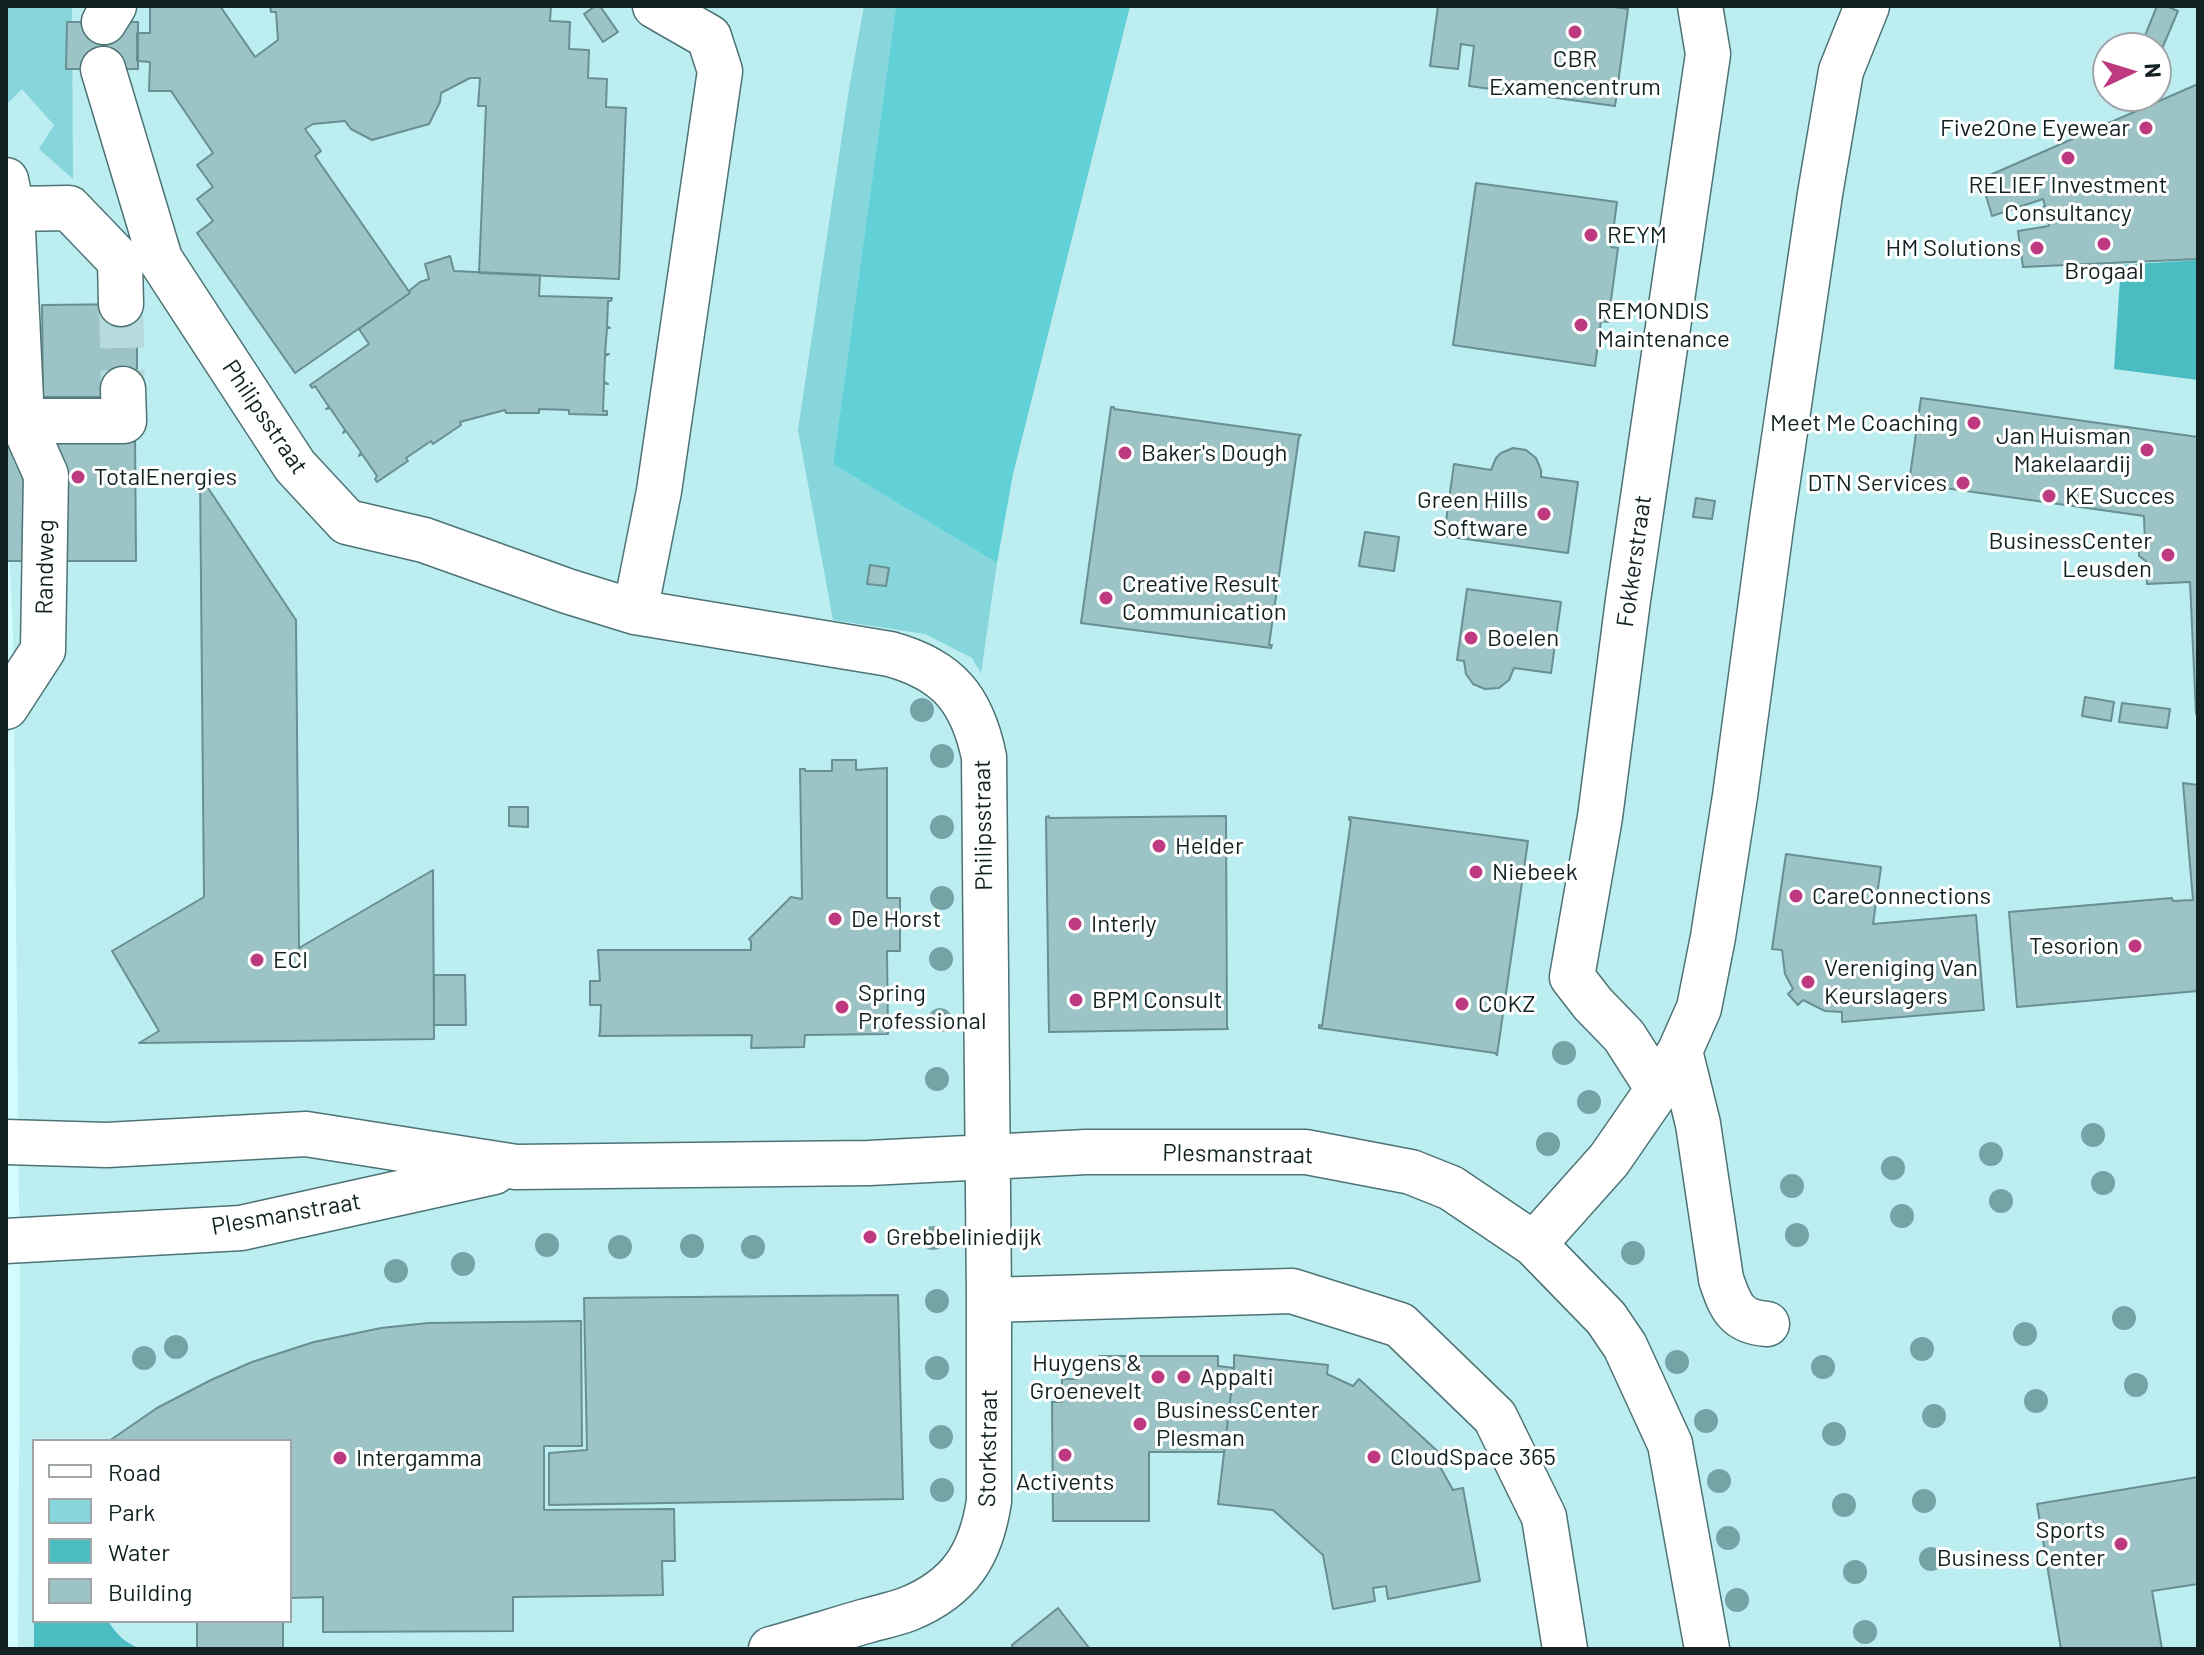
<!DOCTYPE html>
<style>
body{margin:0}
#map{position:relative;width:2204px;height:1655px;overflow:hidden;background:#d2fcfe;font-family:Barlow,sans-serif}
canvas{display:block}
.frame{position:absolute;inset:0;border:8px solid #122122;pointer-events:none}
.legend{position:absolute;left:32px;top:1439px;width:260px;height:184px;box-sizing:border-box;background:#fff;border:2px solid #a0a6a7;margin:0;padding:10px 14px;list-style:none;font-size:24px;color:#122122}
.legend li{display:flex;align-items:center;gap:16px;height:40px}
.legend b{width:40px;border:2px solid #a0a6a7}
.north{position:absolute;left:2092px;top:32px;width:80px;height:80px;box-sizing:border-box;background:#fff;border:2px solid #a0a6a7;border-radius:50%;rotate:86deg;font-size:22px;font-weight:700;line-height:32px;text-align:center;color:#122122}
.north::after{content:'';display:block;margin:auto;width:28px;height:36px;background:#bd3a81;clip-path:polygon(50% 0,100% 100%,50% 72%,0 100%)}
</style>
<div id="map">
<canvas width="2204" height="1655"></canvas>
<div class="frame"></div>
<ul class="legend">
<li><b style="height:10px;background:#fff"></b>Road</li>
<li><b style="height:22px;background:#87d6db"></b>Park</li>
<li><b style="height:22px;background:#4bbcc2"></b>Water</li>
<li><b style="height:22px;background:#9cc4c6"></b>Building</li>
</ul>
<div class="north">N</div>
</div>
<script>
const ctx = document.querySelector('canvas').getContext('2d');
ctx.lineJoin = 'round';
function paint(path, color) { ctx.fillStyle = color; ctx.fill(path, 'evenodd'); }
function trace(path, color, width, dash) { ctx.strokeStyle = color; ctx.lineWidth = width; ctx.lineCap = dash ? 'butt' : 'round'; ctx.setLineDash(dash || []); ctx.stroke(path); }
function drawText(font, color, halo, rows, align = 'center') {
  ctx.font = font + ' Barlow,sans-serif'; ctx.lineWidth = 6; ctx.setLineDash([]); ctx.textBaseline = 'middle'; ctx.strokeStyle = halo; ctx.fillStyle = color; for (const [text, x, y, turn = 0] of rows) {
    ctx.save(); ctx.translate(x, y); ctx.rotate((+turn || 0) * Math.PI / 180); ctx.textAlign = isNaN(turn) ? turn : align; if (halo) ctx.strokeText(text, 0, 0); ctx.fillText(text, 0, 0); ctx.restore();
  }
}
paint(new Path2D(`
 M6,6H2198V1649H18L20,1292L13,630L6,492ZM2108,48H2156V96H2108ZM34,1441H290V1621H34Z`), '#bceef1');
paint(new Path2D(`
 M6,6H72L73,179L39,149L54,125L22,89L6,105Z
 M864,6H896L833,464L997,563L981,673L972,658L925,634L833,620L798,430L849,89Z`), '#87d6db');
paint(new Path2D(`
 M896,6H1130L1013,474L997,563L833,464Z`), '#62d0d7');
paint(new Path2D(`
 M2198,260V380L2114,369L2121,265Z
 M34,1621H108C118,1636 125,1643 142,1649H34Z`), '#4bbcc2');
const building = new Path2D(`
 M150,6H220L255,57L278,40L276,12H271L270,6H551L550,21L570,22L569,49L589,50L588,78L607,79L606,107L626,108L619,279L479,273L486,106H478L480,78H470L441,93L440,102L429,124L372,140L351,129L345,121L313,124L305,129L321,151L315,156L410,293L295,373L197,233L213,221L197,199L213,187L197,165L213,153L171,91H149L150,62L137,61V33H150Z
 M595,6H600L618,32L603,42L584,14Z
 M1438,6H1607L1628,9L1615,106L1469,86L1474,46L1461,44L1458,69L1430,66Z
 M2157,6H2166L2178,11L2156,63V48H2140Z
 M67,22H138V69H66Z
 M2198,84V259L2023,267L2018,231L2049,226L2048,220L2041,218L2039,214L2040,209L2045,206L2043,199L1992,216L1981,179Z
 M1476,183L1617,202L1611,247L1618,248L1608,322L1601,321L1595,366L1453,345Z
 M450,256L454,271L540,275L539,296L612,298L611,301H608L607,326L610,328H607L605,354H609L605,356L604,382L608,384L604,383L603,411H607V415L569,414V410L539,409V413H506L505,410L460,422L461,425L433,444L431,441L406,458L408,461L377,482L375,479L377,476L362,454L359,456L361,452L346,431L343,433L345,430L330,408L326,409L329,407L315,386L312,388L310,385L369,344L359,329L410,293L409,291L420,282L429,279L425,264Z
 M137,304V389L104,397H43L42,305Z
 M39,397H104L135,432L136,561H6V439H39Z
 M1921,398L2198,437V714H2196L2190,582L2147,584L2146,561L2139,556V551L2145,545L2144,516L1909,483Z
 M1111,407H1114V409L1301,435L1299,437L1269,645H1272L1271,648L1081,623Z
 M1513,448L1526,450L1536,458L1541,470V477L1578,482L1568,553L1444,536L1454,464L1491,470L1496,458L1501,453Z
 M200,476L296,620L299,948L433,870L434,1039L139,1043L159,1031L112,951L204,897Z
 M1696,498L1715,501L1712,519L1693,517Z
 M1365,532L1399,537L1394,571L1359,566Z
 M870,565L889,568L886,586L867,584Z
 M1467,589L1561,602L1551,673L1514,668L1509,680L1499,688L1485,689L1473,684L1466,674L1464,661L1457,660Z
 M2085,697L2114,702L2111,721L2082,716Z
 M2122,703L2170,709L2167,728L2119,722Z
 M832,760H856V770L887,768V898H900V951H887L888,1034L805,1035L804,1047L751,1048L752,1035L599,1036L600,1032L601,1005H590V981H600L598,950H751V941L749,939L791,897L802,899L800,769H805V771H832Z
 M2183,783L2198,785V991L2017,1007L2009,912L2172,898L2173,901L2193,900Z
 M509,807H528V827L509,826Z
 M1049,816V818L1226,816L1227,1027L1228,1029L1049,1032L1046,817Z
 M1349,817L1528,841L1497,1055L1495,1053L1319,1028V1025L1322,1026L1351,820H1349Z
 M1786,854L1881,867L1873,924L1976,915L1984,1010L1842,1022V1012L1825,1011L1803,1000L1798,1005L1788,994L1793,989L1785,974L1782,950L1772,949Z
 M434,975H465L466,1025H434Z
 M898,1295L903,1499L549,1505V1453L587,1450L584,1298Z
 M581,1321L582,1446H544V1510L674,1509L675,1561H662L663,1595L513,1597V1631L323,1632V1597L290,1598V1441H109L157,1408L211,1380L252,1362L314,1342L381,1328L428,1323Z
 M1234,1355L1328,1365L1327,1374L1353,1386L1359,1379L1445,1458L1439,1465L1453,1490L1463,1488L1480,1581L1388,1599L1386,1586L1373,1588L1375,1601L1333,1609L1323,1555L1273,1510L1218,1504L1234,1368Z
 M1099,1356H1218V1366L1234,1368L1224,1452H1149V1521H1053L1052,1402H1062V1379H1076V1366H1098Z
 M2198,1477V1584L2152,1591L2162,1649H2061L2037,1504Z
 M1058,1608L1090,1649H1013L1012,1645Z
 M197,1621H283V1649H197Z`);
paint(building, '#9cc4c6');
trace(building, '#688f91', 2);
trace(new Path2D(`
 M121,304L123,389`), '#b5dbdd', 44, [44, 22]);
const minor = new Path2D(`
 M104,22L114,6
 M103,69L160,259L295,466L347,522L424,540L567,591L635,612L890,654C948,670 972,699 984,757L989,1300V1501C981,1554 960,1588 908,1609C895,1614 880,1617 866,1621C835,1630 803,1640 771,1649
 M6,180L12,209L22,421L46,475L43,650L6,707
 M12,209L69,208L120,261L121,304
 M22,421H124L123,389
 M635,612L659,491L720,71L709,37L655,6
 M1680,1051L1698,1124L1721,1279C1730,1306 1736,1322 1767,1324
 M1658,1089L1624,1036L1593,1004L1572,977L1600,817L1628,600L1708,54L1700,6
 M6,1142L107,1145L306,1134L516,1167L869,1163L1086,1152H1306L1411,1172L1451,1188L1534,1244L1606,1318L1625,1346L1670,1444L1707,1649
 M6,1241L241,1228L494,1172
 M1534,1244L1609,1160L1658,1089L1680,1051L1699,1008L1713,937L1735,796L1772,520L1820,194L1841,71L1867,6
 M989,1300L1292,1291L1400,1325L1495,1417L1544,1517L1565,1649`);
trace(minor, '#4d7375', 47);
trace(minor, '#fff', 44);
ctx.fillStyle = '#76a3a6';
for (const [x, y] of [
 [922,710],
 [942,756],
 [942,827],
 [942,898],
 [941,959],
 [940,1020],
 [1564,1053],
 [937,1079],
 [1589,1102],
 [2093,1135],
 [1548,1144],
 [1991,1154],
 [1893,1168],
 [2103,1183],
 [1792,1186],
 [2001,1201],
 [1902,1216],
 [1797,1235],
 [933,1238],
 [547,1245],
 [692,1246],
 [620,1247],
 [753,1247],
 [1633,1253],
 [463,1264],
 [396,1271],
 [937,1301],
 [2124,1318],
 [2025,1334],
 [176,1347],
 [1922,1349],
 [144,1358],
 [1677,1362],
 [1823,1367],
 [937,1368],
 [2136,1385],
 [2036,1401],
 [1934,1416],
 [1706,1421],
 [1834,1434],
 [941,1437],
 [1719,1481],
 [942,1490],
 [1924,1501],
 [1844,1505],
 [1728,1538],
 [1931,1559],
 [1855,1572],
 [1737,1600],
 [1865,1632]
]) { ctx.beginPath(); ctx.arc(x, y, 12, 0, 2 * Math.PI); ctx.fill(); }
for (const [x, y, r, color] of [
 [1575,32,8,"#bd3a81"],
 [2146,128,8,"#bd3a81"],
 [2068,158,8,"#bd3a81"],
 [1591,235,8,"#bd3a81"],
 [2104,244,8,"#bd3a81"],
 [2037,248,8,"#bd3a81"],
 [1581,325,8,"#bd3a81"],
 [1974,423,8,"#bd3a81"],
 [2147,450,8,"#bd3a81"],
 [1125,453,8,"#bd3a81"],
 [78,477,8,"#bd3a81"],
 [1963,483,8,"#bd3a81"],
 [2049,496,8,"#bd3a81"],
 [1544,514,8,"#bd3a81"],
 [2168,555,8,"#bd3a81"],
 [1106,598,8,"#bd3a81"],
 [1471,638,8,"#bd3a81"],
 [1159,846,8,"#bd3a81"],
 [1476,872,8,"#bd3a81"],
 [1796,896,8,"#bd3a81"],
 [835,919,8,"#bd3a81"],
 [1075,924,8,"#bd3a81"],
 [2135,946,8,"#bd3a81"],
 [257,960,8,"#bd3a81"],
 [1808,982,8,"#bd3a81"],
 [1076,1000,8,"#bd3a81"],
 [1462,1004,8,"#bd3a81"],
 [842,1007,8,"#bd3a81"],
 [870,1237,8,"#bd3a81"],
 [1158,1377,8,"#bd3a81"],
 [1184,1377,8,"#bd3a81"],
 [1140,1424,8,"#bd3a81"],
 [1065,1455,8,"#bd3a81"],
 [1374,1457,8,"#bd3a81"],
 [340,1458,8,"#bd3a81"],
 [2121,1544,8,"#bd3a81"]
]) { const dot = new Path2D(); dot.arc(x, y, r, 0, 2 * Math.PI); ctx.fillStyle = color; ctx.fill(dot); trace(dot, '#fff', 3); }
drawText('24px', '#122122', '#fff', [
 ["CBR",1575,59,"center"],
 ["Examencentrum",1575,87,"center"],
 ["Five2One Eyewear",2130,128,"right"],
 ["RELIEF Investment",2068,185,"center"],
 ["Consultancy",2068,213,"center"],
 ["REYM",1607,235],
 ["HM Solutions",2021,248,"right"],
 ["Brogaal",2104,271,"center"],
 ["REMONDIS",1597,311],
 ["Maintenance",1597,339],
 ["Meet Me Coaching",1958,423,"right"],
 ["Jan Huisman",2131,436,"right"],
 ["Makelaardij",2131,464,"right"],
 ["Baker's Dough",1141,453],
 ["TotalEnergies",94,477],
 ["DTN Services",1947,483,"right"],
 ["KE Succes",2065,496],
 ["Green Hills",1528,500,"right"],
 ["Software",1528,528,"right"],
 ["BusinessCenter",2152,541,"right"],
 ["Leusden",2152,569,"right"],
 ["Creative Result",1122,584],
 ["Communication",1122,612],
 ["Boelen",1487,638],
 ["Helder",1175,846],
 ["Niebeek",1492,872],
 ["CareConnections",1812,896],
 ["De Horst",851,919],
 ["Interly",1091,924],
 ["Tesorion",2119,946,"right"],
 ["ECI",273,960],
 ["Vereniging Van",1824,968],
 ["Keurslagers",1824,996],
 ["Spring",858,993],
 ["Professional",858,1021],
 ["BPM Consult",1092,1000],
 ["COKZ",1478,1004],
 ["Grebbeliniedijk",886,1237],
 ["Huygens &",1142,1363,"right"],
 ["Groenevelt",1142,1391,"right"],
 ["Appalti",1200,1377],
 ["BusinessCenter",1156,1410],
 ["Plesman",1156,1438],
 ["CloudSpace 365",1390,1457],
 ["Intergamma",356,1458],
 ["Activents",1065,1482,"center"],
 ["Sports",2105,1530,"right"],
 ["Business Center",2105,1558,"right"]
], 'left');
drawText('24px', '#122122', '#fff', [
 ["Philipsstraat",265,417,56],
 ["Fokkerstraat",1634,561,-82],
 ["Randweg",45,567,-89],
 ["Philipsstraat",983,825,-91],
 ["Plesmanstraat",1238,1154,1],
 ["Plesmanstraat",286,1214,-10],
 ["Storkstraat",988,1448,-89]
]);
</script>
